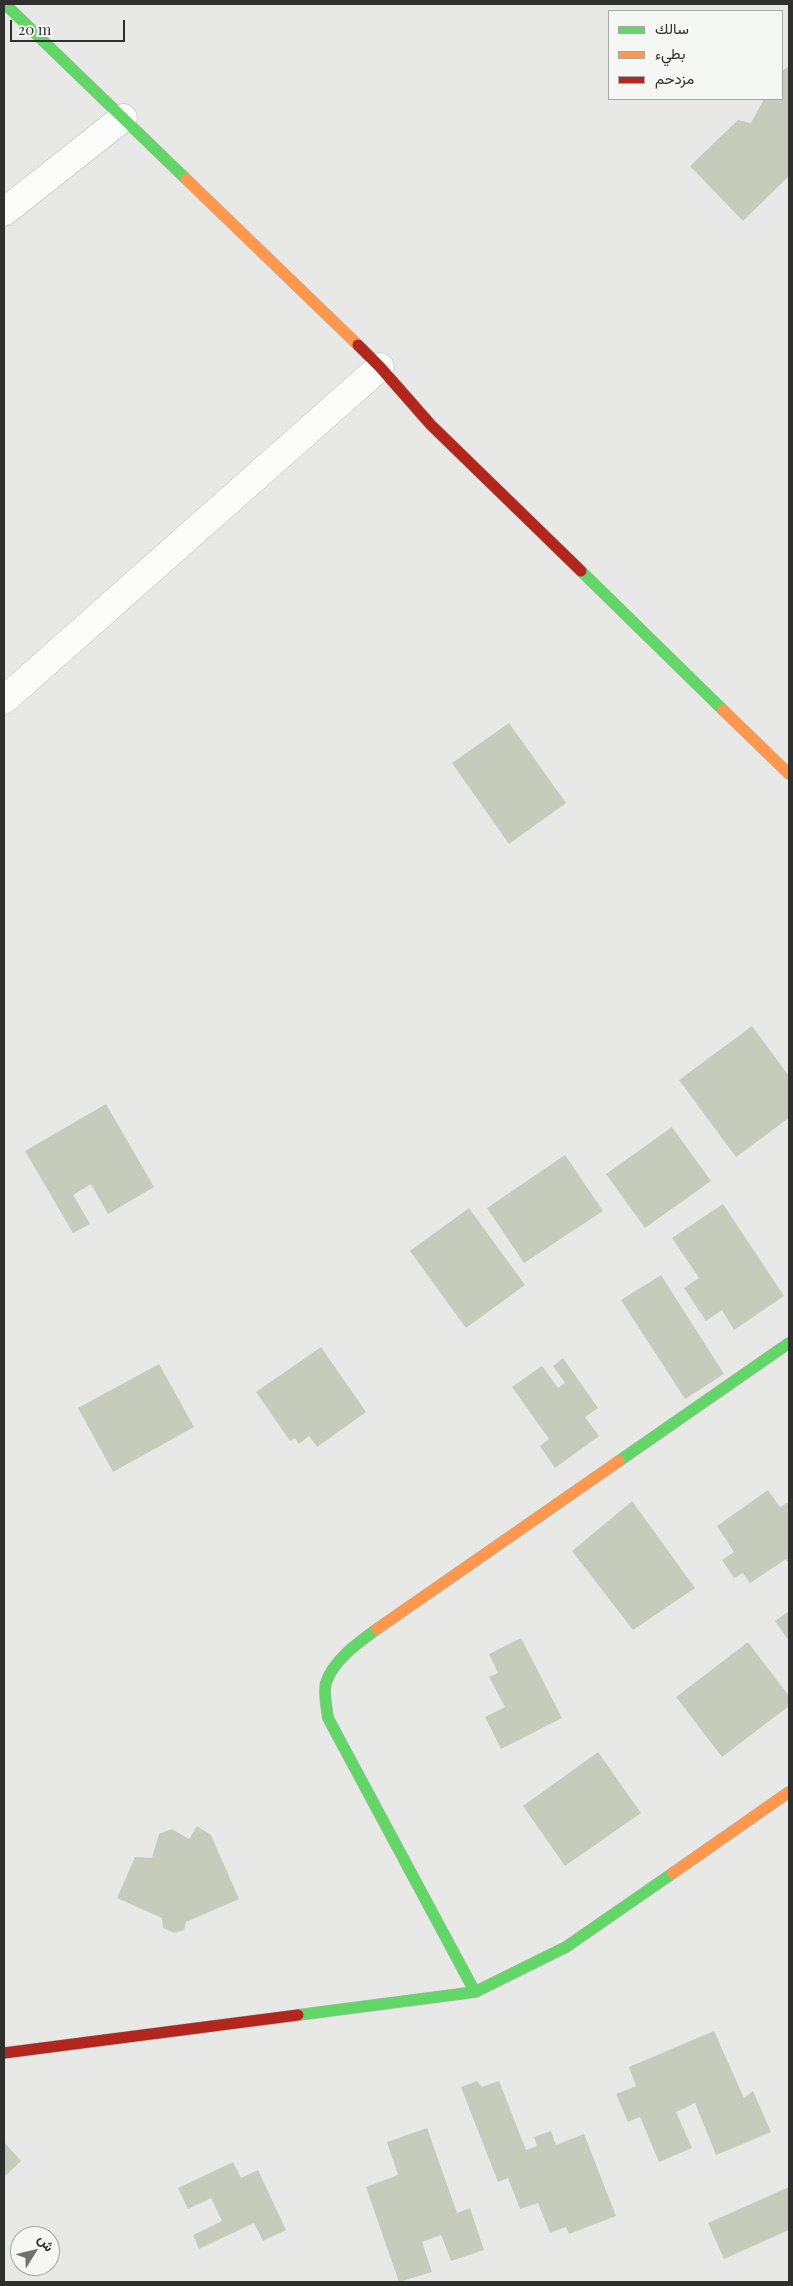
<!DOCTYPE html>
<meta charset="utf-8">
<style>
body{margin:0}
#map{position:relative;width:793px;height:2286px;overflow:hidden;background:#e8e9e7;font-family:"Playfair Display",Vazirmatn,serif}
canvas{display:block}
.frame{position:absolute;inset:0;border:5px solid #2f302e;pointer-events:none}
.legend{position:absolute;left:608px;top:10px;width:175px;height:90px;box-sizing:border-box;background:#f4f7f3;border:1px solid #a5a7a4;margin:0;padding:6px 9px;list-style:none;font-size:15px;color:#2f302e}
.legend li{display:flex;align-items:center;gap:10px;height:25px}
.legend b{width:25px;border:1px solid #a5a7a4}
.north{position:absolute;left:10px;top:2226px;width:50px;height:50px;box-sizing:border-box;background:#f4f7f3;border:1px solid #a5a7a4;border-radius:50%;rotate:54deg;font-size:14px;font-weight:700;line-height:20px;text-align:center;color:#2f302e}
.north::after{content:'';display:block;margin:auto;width:18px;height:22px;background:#70716f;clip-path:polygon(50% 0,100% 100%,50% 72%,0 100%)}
.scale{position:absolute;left:10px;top:20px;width:115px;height:22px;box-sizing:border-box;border:2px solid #2f302e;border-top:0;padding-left:6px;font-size:15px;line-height:18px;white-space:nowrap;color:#2f302e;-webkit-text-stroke:4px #f4f7f3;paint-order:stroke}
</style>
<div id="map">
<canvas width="793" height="2286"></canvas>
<div class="frame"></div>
<ul class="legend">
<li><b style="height:6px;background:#63d668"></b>سالك</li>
<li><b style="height:6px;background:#ff974d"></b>بطيء</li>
<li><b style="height:6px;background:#b3261e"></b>مزدحم</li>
</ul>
<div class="north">ش</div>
<div class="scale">20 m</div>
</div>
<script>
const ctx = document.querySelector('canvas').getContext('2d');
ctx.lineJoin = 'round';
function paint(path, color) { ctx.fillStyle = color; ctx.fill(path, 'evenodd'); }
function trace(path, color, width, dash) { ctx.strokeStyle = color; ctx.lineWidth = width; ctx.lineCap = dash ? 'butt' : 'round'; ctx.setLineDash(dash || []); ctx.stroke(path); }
paint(new Path2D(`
 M789,66V176L743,221L690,166L738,120L751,123L764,99H782V71Z
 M509,723L566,803L509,844L452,763Z
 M752,1026L789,1076V1118L736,1157L679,1080Z
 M106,1104L154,1187L108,1214L91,1184L73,1195L90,1224L73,1233L25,1151Z
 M672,1127L711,1181L645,1228L606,1174Z
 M565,1155L603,1211L524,1263L487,1208Z
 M723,1204L784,1296L734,1330L722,1310L706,1321L684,1288L699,1278L672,1238Z
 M469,1208L525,1285L466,1328L410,1251Z
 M661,1275L724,1374L685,1399L621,1300Z
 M321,1347L366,1412L317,1447L309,1436L299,1444L295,1438L290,1441L256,1392Z
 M563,1358L598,1408L585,1417L599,1436L555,1468L540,1446L549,1439L512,1387L542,1366L558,1388L565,1383L553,1366Z
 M159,1364L194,1427L113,1472L78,1408Z
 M768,1490L780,1507L787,1503L789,1506V1564L786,1559L750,1583L743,1573L734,1578L722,1560L734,1552L717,1526Z
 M632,1501L695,1588L633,1630L572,1551Z
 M789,1611V1641L775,1621Z
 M521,1638L562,1718L501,1749L485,1717L505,1707L489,1677L498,1673L489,1654Z
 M748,1642L789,1696V1706L722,1757L676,1697Z
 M598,1752L641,1813L565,1866L523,1806Z
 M197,1826L211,1835L239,1899L186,1922L184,1930L174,1933L163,1928L162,1918L117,1898L135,1857L152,1858L159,1834L172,1829L189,1839Z
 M714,2031L744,2098L753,2091L771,2132L716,2155L695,2103L676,2112L692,2148L659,2162L640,2117L628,2122L616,2094L636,2086L629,2067Z
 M477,2081L482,2087L499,2081L526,2150L537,2146L534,2137L551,2131L556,2145L584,2134L616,2216L569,2234L566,2227L550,2233L538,2203L520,2209L508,2178L498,2182L461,2087Z
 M427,2128L457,2213L470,2208L484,2250L451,2261L441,2235L422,2242L432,2272L399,2282L366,2187L398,2175L387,2142Z
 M4,2142L21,2161L4,2177Z
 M233,2162L241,2178L258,2170L286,2230L263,2241L254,2223L199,2249L193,2235L222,2221L211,2198L188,2209L178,2188Z
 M789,2187V2230L724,2259L708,2223Z`), '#c7cbbc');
const street = new Path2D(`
 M4,212L123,118
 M4,700L380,367`);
const fast = new Path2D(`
 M5,4L186,179
 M581,571L723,710
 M619,1461L789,1343
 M377,1629C359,1642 333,1660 326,1683C323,1692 327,1708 328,1718L475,1992
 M298,2015L475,1992L566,1947L673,1873`);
const slow = new Path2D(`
 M186,179L358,345
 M723,710L789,774
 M377,1629L619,1461
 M673,1873L789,1792`);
const jam = new Path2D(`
 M358,345L380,367L431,425L581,571
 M4,2053L298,2015`);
trace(street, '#b5b6b4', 29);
trace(fast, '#b5b6b4', 12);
trace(slow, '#b5b6b4', 12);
trace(jam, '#b5b6b4', 12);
trace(street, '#fcfcfb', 28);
trace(fast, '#63d668', 11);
trace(slow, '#ff974d', 11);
trace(jam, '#b3261e', 11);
</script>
